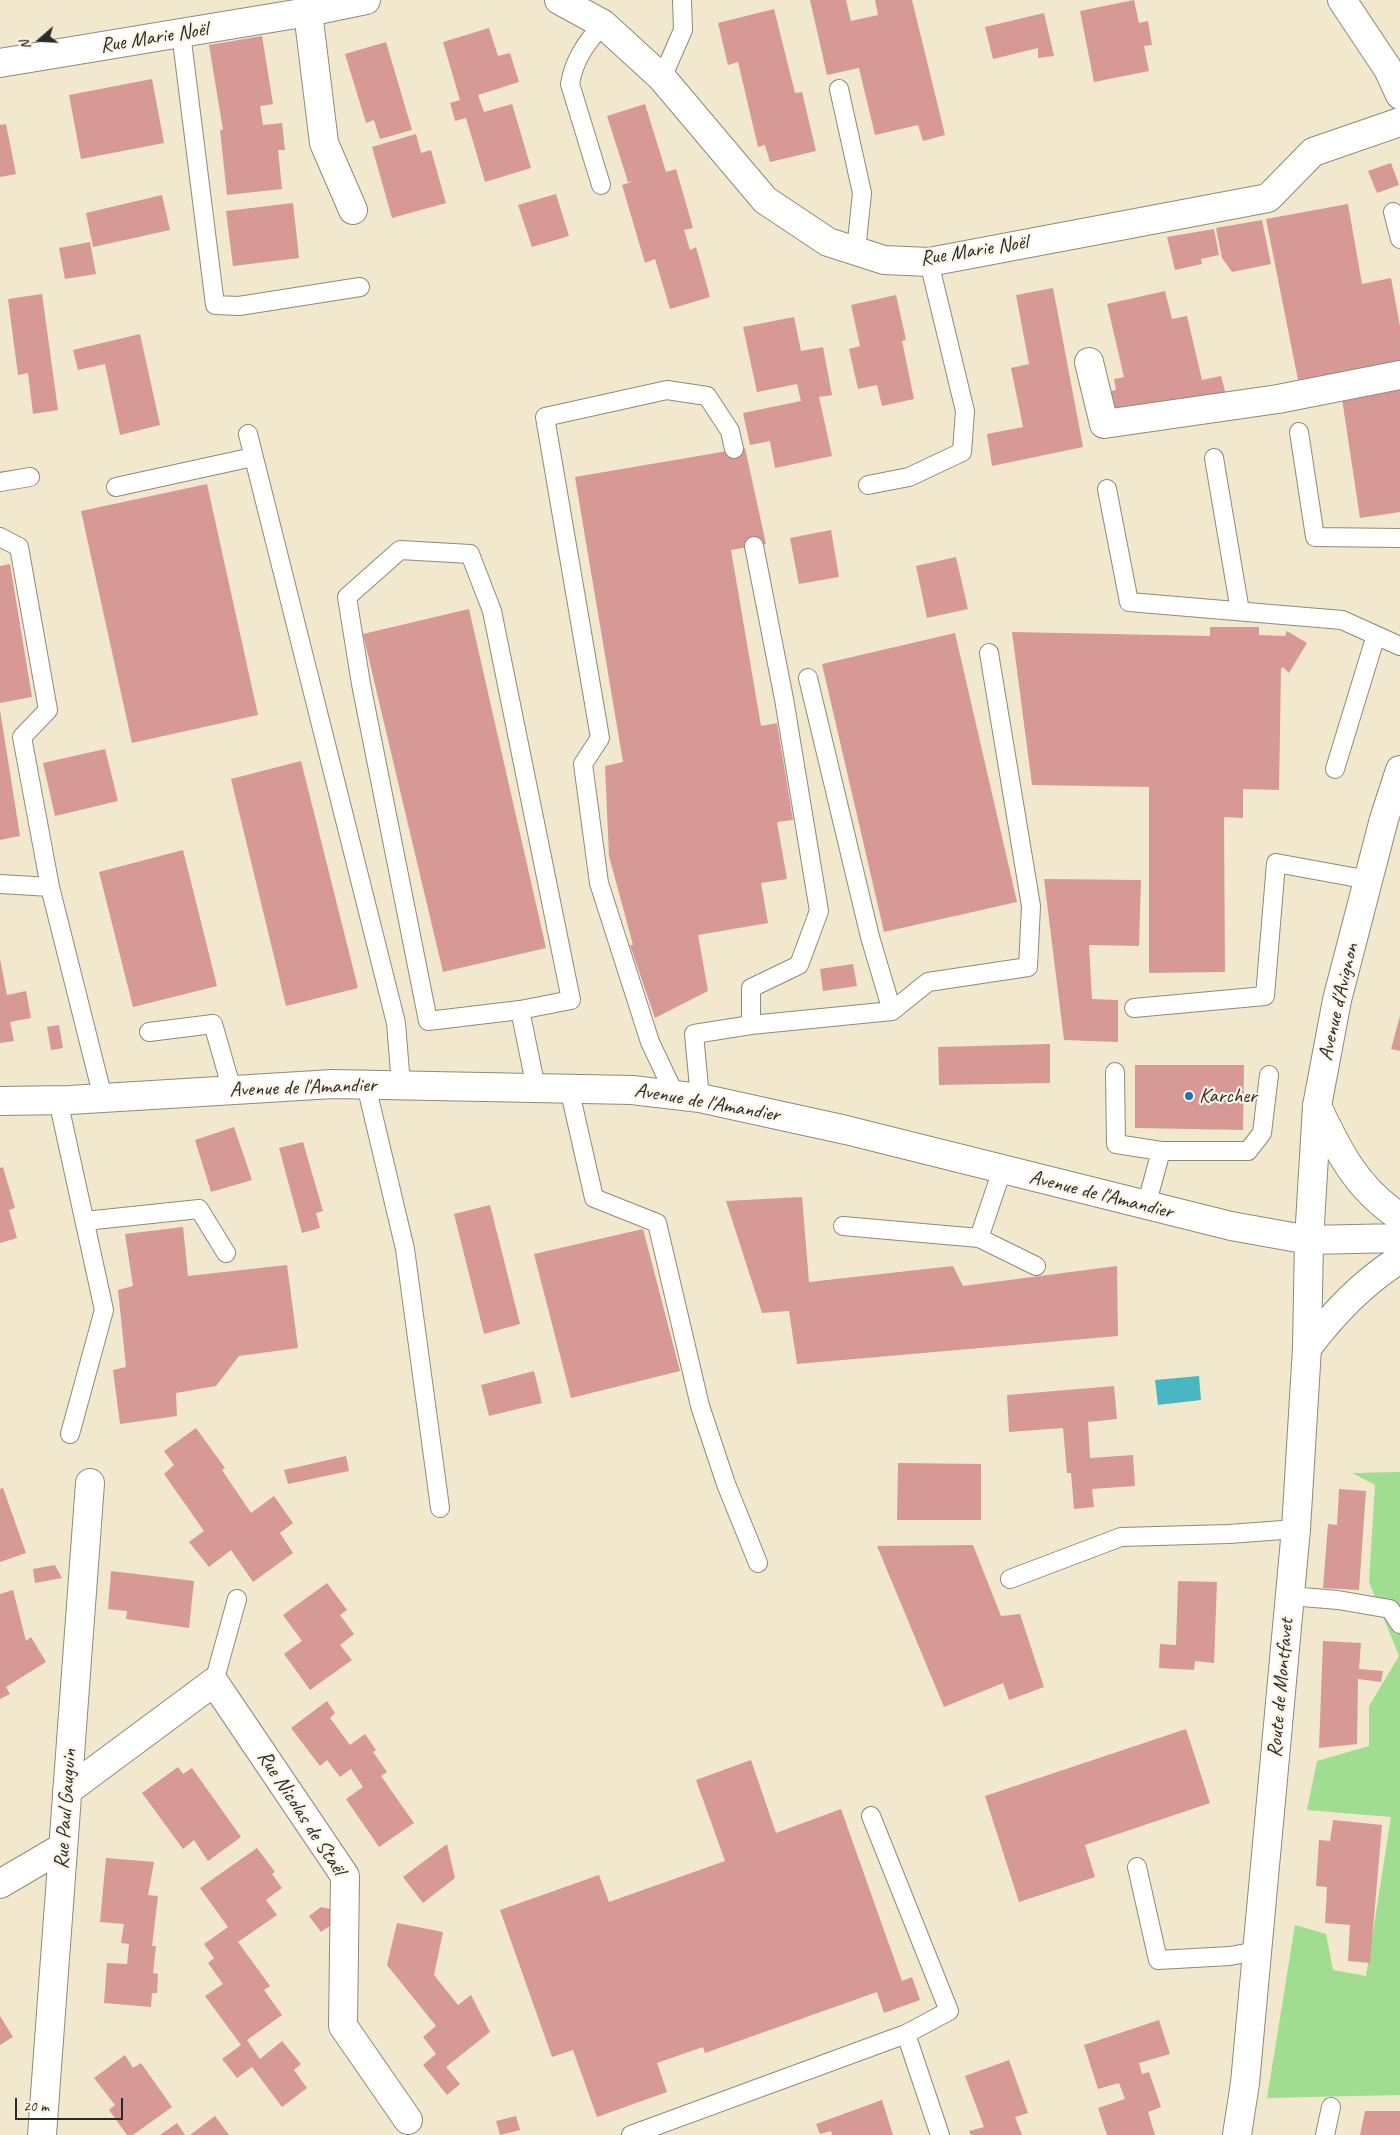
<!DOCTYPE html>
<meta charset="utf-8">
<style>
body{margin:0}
#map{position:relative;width:1400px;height:2135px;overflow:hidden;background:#f1e8cd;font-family:Caveat,sans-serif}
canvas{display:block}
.north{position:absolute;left:15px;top:15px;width:50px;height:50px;-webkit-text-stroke:4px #fcf5e5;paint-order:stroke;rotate:251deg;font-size:14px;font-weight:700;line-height:20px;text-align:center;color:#2b2b2b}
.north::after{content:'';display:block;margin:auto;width:18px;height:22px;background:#2b2b2b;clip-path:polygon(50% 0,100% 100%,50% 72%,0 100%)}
.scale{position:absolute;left:15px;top:2098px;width:108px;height:22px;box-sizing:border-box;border:2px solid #2b2b2b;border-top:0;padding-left:6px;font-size:15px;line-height:18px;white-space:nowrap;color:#2b2b2b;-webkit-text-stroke:4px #fcf5e5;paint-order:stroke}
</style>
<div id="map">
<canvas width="1400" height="2135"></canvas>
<div class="north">N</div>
<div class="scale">20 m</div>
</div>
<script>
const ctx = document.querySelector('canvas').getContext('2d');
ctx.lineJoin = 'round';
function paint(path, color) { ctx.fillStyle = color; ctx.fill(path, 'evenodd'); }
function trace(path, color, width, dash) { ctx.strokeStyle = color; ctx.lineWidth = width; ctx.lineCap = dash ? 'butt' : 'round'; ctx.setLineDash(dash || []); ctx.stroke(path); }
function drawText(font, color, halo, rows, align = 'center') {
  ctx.font = font + ' Caveat,sans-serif'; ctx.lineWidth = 4.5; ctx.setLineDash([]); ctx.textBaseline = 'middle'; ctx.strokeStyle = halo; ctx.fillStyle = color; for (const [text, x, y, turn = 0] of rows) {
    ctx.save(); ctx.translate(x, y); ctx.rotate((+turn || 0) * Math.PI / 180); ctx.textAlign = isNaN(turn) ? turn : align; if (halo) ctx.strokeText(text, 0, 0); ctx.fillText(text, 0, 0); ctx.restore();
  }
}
paint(new Path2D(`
 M1400,1472V2095L1267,2098L1295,1925L1326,1934L1333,1970L1366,1976L1391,1817L1307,1810L1317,1761L1369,1746V1706L1399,1656L1369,1582L1375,1485L1352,1473Z`), '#a1dd91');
paint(new Path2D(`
 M1199,1376L1201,1400L1158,1405L1155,1380Z`), '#49b7c2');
paint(new Path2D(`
 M810,0H846L851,21L878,15L875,0H912L945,135L923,141L918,125L875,135L859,68L827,75Z
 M1134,0L1139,23L1148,21L1152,45L1144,46L1149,71L1094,82L1080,11Z
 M774,9L795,93L802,92L816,151L770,162L765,145L758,147L738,62L728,65L718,23Z
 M1044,13L1054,56L1038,58V48L993,59L985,27Z
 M489,28L498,56L510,53L519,82L478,95L484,112L512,104L531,168L485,182L466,118L455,121L454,117L450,103L460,100L443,42Z
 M262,36L273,104L260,106L263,125L282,123L285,150H278L282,189L227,195L220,130H223L209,45Z
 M386,42L412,130L380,139L374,120L366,123L345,54Z
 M152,79L164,143L81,159L69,95Z
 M645,104L666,172L676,169L693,228L684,230L690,250L696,247L710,297L670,309L655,259L645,263L622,185L634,181L628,182L607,116Z
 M6,124L16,174L0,177V125Z
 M416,134L421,153L431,150L446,203L392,218L372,147Z
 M1391,163L1399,185L1377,193L1368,171Z
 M556,194L569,236L532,247L518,205Z
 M162,195L170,230L93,247L86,213Z
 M293,203L299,258L233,266L226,211Z
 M1348,204L1362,284L1391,278L1400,326V361L1298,380L1266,219Z
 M1262,220L1271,264L1232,272L1222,258L1216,228Z
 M1214,229L1219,255L1201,259L1202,264L1175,270L1167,237Z
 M90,242L96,274L65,279L59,248Z
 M1053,288L1083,447L992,466L987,434L1023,427L1011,368L1029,364L1016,295Z
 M1165,291L1172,319L1187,316L1202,380L1221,376L1226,395L1192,403L1191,397L1115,413L1111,391L1116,390L1114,379L1124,377L1107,304Z
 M42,294L58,410L33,414L28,373L18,375L8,299Z
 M896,295L906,340L902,341L914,399L882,406L877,385L858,389L849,349L860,346L851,305Z
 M794,317L801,351L823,347L832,395L819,397L832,456L775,468L770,441L750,445L743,413L801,401L797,384L757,392L743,327Z
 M140,334L160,425L120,435L105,364L78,370L73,350Z
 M1400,390V512L1360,518L1342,399Z
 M745,448L766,544L731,550L761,726L777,723L793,820L777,822L787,879L761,883L768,923L698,935L708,991L655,1018L630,945H633L609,856L605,766L623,762L575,477Z
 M207,484L258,715L132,743L81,511Z
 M831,530L839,577L799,584L790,538Z
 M956,557L968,609L927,618L916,566Z
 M10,564L32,697L0,703V566Z
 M469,609L546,948L443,972L363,634Z
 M1210,627H1259V635L1285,636L1287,631L1307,643L1289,673L1283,667L1281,669L1279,790L1243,789V818L1224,817L1225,972L1149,973V787L1032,785L1012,632L1210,636Z
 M955,633L1017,902L884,932L822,664Z
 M0,710L20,836L0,840Z
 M105,749L118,801L55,816L43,763Z
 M301,761L358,988L286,1006L231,779Z
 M183,850L217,986L133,1007L99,872Z
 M1044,879L1141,880L1139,946L1089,945L1092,999L1118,1000V1042L1064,1040Z
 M0,959L7,995L26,991L31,1018L10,1022L14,1041L0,1043Z
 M853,964L857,986L823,991L820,969Z
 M1400,1016V1051L1391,1049Z
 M59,1025L63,1048L51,1050L47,1027Z
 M1050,1044V1083L939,1085L938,1047Z
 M1135,1065H1244L1243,1130L1135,1128Z
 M234,1127L252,1180L211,1192L195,1140Z
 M303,1142L323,1211L316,1213L320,1228L302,1233L279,1148Z
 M3,1167L15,1208L9,1210L17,1238L0,1243V1168Z
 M802,1197L809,1282L953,1266L963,1286L1117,1266L1118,1336L797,1364L789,1311L762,1313L726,1201Z
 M490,1205L520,1324L484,1334L454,1214Z
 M183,1227L188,1276L287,1265L298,1348L239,1356L216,1386L176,1393L177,1416L120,1424L113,1370L126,1367L118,1290L133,1286L125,1234Z
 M643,1229L680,1371L571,1398L534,1254Z
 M534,1371L542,1403L489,1416L481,1385Z
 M1114,1386L1117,1419L1088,1422L1090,1458L1133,1455L1135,1486L1092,1489L1094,1507L1074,1509L1071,1473H1067L1063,1428L1009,1432L1007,1395Z
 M196,1428L225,1468L222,1470L251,1513L274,1496L293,1523L280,1533L293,1553L253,1582L231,1550L209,1567L189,1542L204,1531L164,1474L174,1465L164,1451Z
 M346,1456L349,1471L288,1484L284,1470Z
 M898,1463L981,1464V1520H897Z
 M3,1488L26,1553L0,1562V1489Z
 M1339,1489L1366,1491L1359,1590L1323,1588L1328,1524L1337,1525Z
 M973,1545L1001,1616L1020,1614L1044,1687L1009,1700L1003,1683L944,1707L877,1546Z
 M55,1565L62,1578L35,1583L33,1569Z
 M111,1571L194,1581L189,1628L126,1619L127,1611L108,1609Z
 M1178,1581L1217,1582L1214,1663L1195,1661L1194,1670L1159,1668L1160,1644L1176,1645Z
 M327,1583L347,1610L340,1615L354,1634L340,1645L352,1660L310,1690L284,1654L302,1641L283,1615Z
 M13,1590L26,1641L31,1637L46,1662L6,1687L10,1694L0,1699V1594Z
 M1323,1641L1361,1643L1359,1669L1383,1671L1381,1682L1358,1679L1357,1744L1319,1748Z
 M327,1701L335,1713L330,1718L350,1745L365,1734L376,1750L373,1752L387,1772L381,1776L414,1823L379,1847L346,1799L363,1787L351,1769L340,1777L327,1760L320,1766L291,1728Z
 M1186,1729L1210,1803L1085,1845L1095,1877L1019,1902L985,1796Z
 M751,1760L776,1833L841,1809L902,1981L912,1977L920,2000L884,2013L877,1992L705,2053L703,2047L657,2063L667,2092L597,2117L573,2050L552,2057L500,1910L599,1875L609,1902L725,1861L696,1780Z
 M178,1767L183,1774L192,1768L241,1837L208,1861L194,1840L183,1849L142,1793Z
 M1333,1820L1382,1825L1370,1963L1348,1961L1350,1925L1325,1923L1327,1887L1316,1886L1319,1840L1330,1841Z
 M447,1844L455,1878L423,1903L403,1877Z
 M257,1848L275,1872L272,1874L282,1888L266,1900L277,1915L238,1942L270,1986L264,1990L282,2015L247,2040L260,2059L282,2041L301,2064L294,2070L307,2088L282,2107L252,2067L237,2078L222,2059L241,2045L205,1996L223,1984L208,1963L214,1958L204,1944L228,1927L200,1888Z
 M106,1858L154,1862L148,1895L158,1896L152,1946H156L153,1973L158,1974L157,1993H152L151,2007L104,2003L107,1963L127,1964L129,1944L121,1943L124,1924L100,1922Z
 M321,1907L330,1909L331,1925L321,1932L309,1916Z
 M397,1923L443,1932L434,1975L458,2005L471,1995L490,2032L446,2067L460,2084L447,2095L423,2065L436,2054L423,2037L436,2026L387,1965Z
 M0,2016L13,2037L0,2045Z
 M1159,2020L1170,2054L1139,2063L1142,2074L1149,2072L1161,2107L1148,2112L1155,2135H1107L1098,2108L1125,2099L1119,2083L1098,2089L1084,2045Z
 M125,2055L133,2068L141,2063L172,2107L133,2135H127L109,2110L115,2105L94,2078Z
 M1009,2060L1028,2113L1015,2117L1022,2135H971L969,2131L984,2127L965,2076Z
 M882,2100L893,2135H832L831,2131L820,2134L816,2124Z
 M1365,2111H1400V2135H1360Z
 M215,2116L229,2135H190Z
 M516,2116L520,2130L500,2135L496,2121Z
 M177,2123L185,2135H160Z`), '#d79996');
const service = new Path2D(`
 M181,33L215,305L239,306L360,287
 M662,78L683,30L682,0
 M839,89L862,193L856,251
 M601,185L570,84C574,59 587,42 603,24
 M1393,212L1400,239
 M1299,432L1315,537L1400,538
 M248,434L396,1023L401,1085
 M1214,458L1240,611
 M0,482L30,477
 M868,485L909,477L962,452L965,411L929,262
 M116,487L253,457
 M1107,489L1129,602L1342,620L1400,646
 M0,537L19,547L48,710L22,737L50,887L103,1098
 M808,678L870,937L892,1011
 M1335,769L1376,635
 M0,884L50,887
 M1134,1008L1265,996L1276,863L1369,880
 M520,1010L428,1021L361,684L347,597L400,550L470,554L492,611L571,1000L520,1010L536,1088
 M751,1025V988L799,965L819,911L784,699L754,546
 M149,1032L213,1024L232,1090
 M1115,1072L1116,1144L1161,1151
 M366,1085L405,1249L440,1508
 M569,1088L594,1198L657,1223L700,1406L726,1484L758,1563
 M675,1095L650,1042L599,883L583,764L600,738L545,417L667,390L707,396L730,431L734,449
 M700,1098L694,1034L751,1025L892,1011L928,982L1028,967L1031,906L989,653
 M58,1100L104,1310L70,1434
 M1146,1206L1161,1151H1248L1262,1133L1269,1075
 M85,1221L199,1209L226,1253
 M843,1226L979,1238L1002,1170
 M979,1238L1036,1266
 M1010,1579L1121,1537L1229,1534L1296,1529
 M1290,1596L1338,1600L1390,1609L1400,1624
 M214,1682L237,1599
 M871,1816L949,2011L906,2034L940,2135
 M1137,1867L1158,1960L1230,1956L1257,1951
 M631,2135L906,2034
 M1325,2135L1331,2107`);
const minor = new Path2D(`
 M559,0L603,24L662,78L765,200L828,242L884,260L929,262L1268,198L1313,152L1400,122
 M1342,0L1388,69L1400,95
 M0,63L308,12L307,0
 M353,210L324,143L308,12L366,0
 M1089,362L1104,424L1278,399L1400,375
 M67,1791L214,1682L345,1876L343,2026L408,2120
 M0,1884L63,1847
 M42,2135L90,1483`);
const tertiary = new Path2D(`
 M1237,2135L1245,2083L1296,1529L1307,1348L1309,1240L1317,1106L1337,1000L1384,819L1400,770`);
const secondary = new Path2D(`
 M0,1101L70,1100L333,1084L632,1090L700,1098L846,1130L1231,1226L1309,1240L1400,1238
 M1317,1106C1338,1151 1357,1189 1400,1217
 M1307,1348C1334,1313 1362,1283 1400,1259`);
trace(service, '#8e8a7c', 20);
trace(minor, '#8e8a7c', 30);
trace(tertiary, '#8e8a7c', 30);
trace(secondary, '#8e8a7c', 30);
trace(service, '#fff', 18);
trace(minor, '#fff', 28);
trace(tertiary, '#fff', 28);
trace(secondary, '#fff', 28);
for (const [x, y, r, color] of [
 [1189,1096,5,"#1f6fb2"]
]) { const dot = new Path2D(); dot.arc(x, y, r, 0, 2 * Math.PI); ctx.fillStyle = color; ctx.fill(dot); trace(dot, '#fcf5e5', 2); }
drawText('21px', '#2b2b2b', '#fcf5e5', [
 ["Rue Marie Noël",154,38,-9],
 ["Rue Marie Noël",974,251,-9],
 ["Avenue d'Avignon",1339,1002,-77],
 ["Avenue de l'Amandier",303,1088,-2],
 ["Avenue de l'Amandier",707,1103,10],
 ["Avenue de l'Amandier",1101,1195,14],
 ["Route de Montfavet",1281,1688,-85],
 ["Rue Paul Gauguin",66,1809,-86],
 ["Rue Nicolas de Staël",301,1813,57]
]);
drawText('21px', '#2b2b2b', '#fcf5e5', [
 ["Karcher",1199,1096]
], 'left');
</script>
